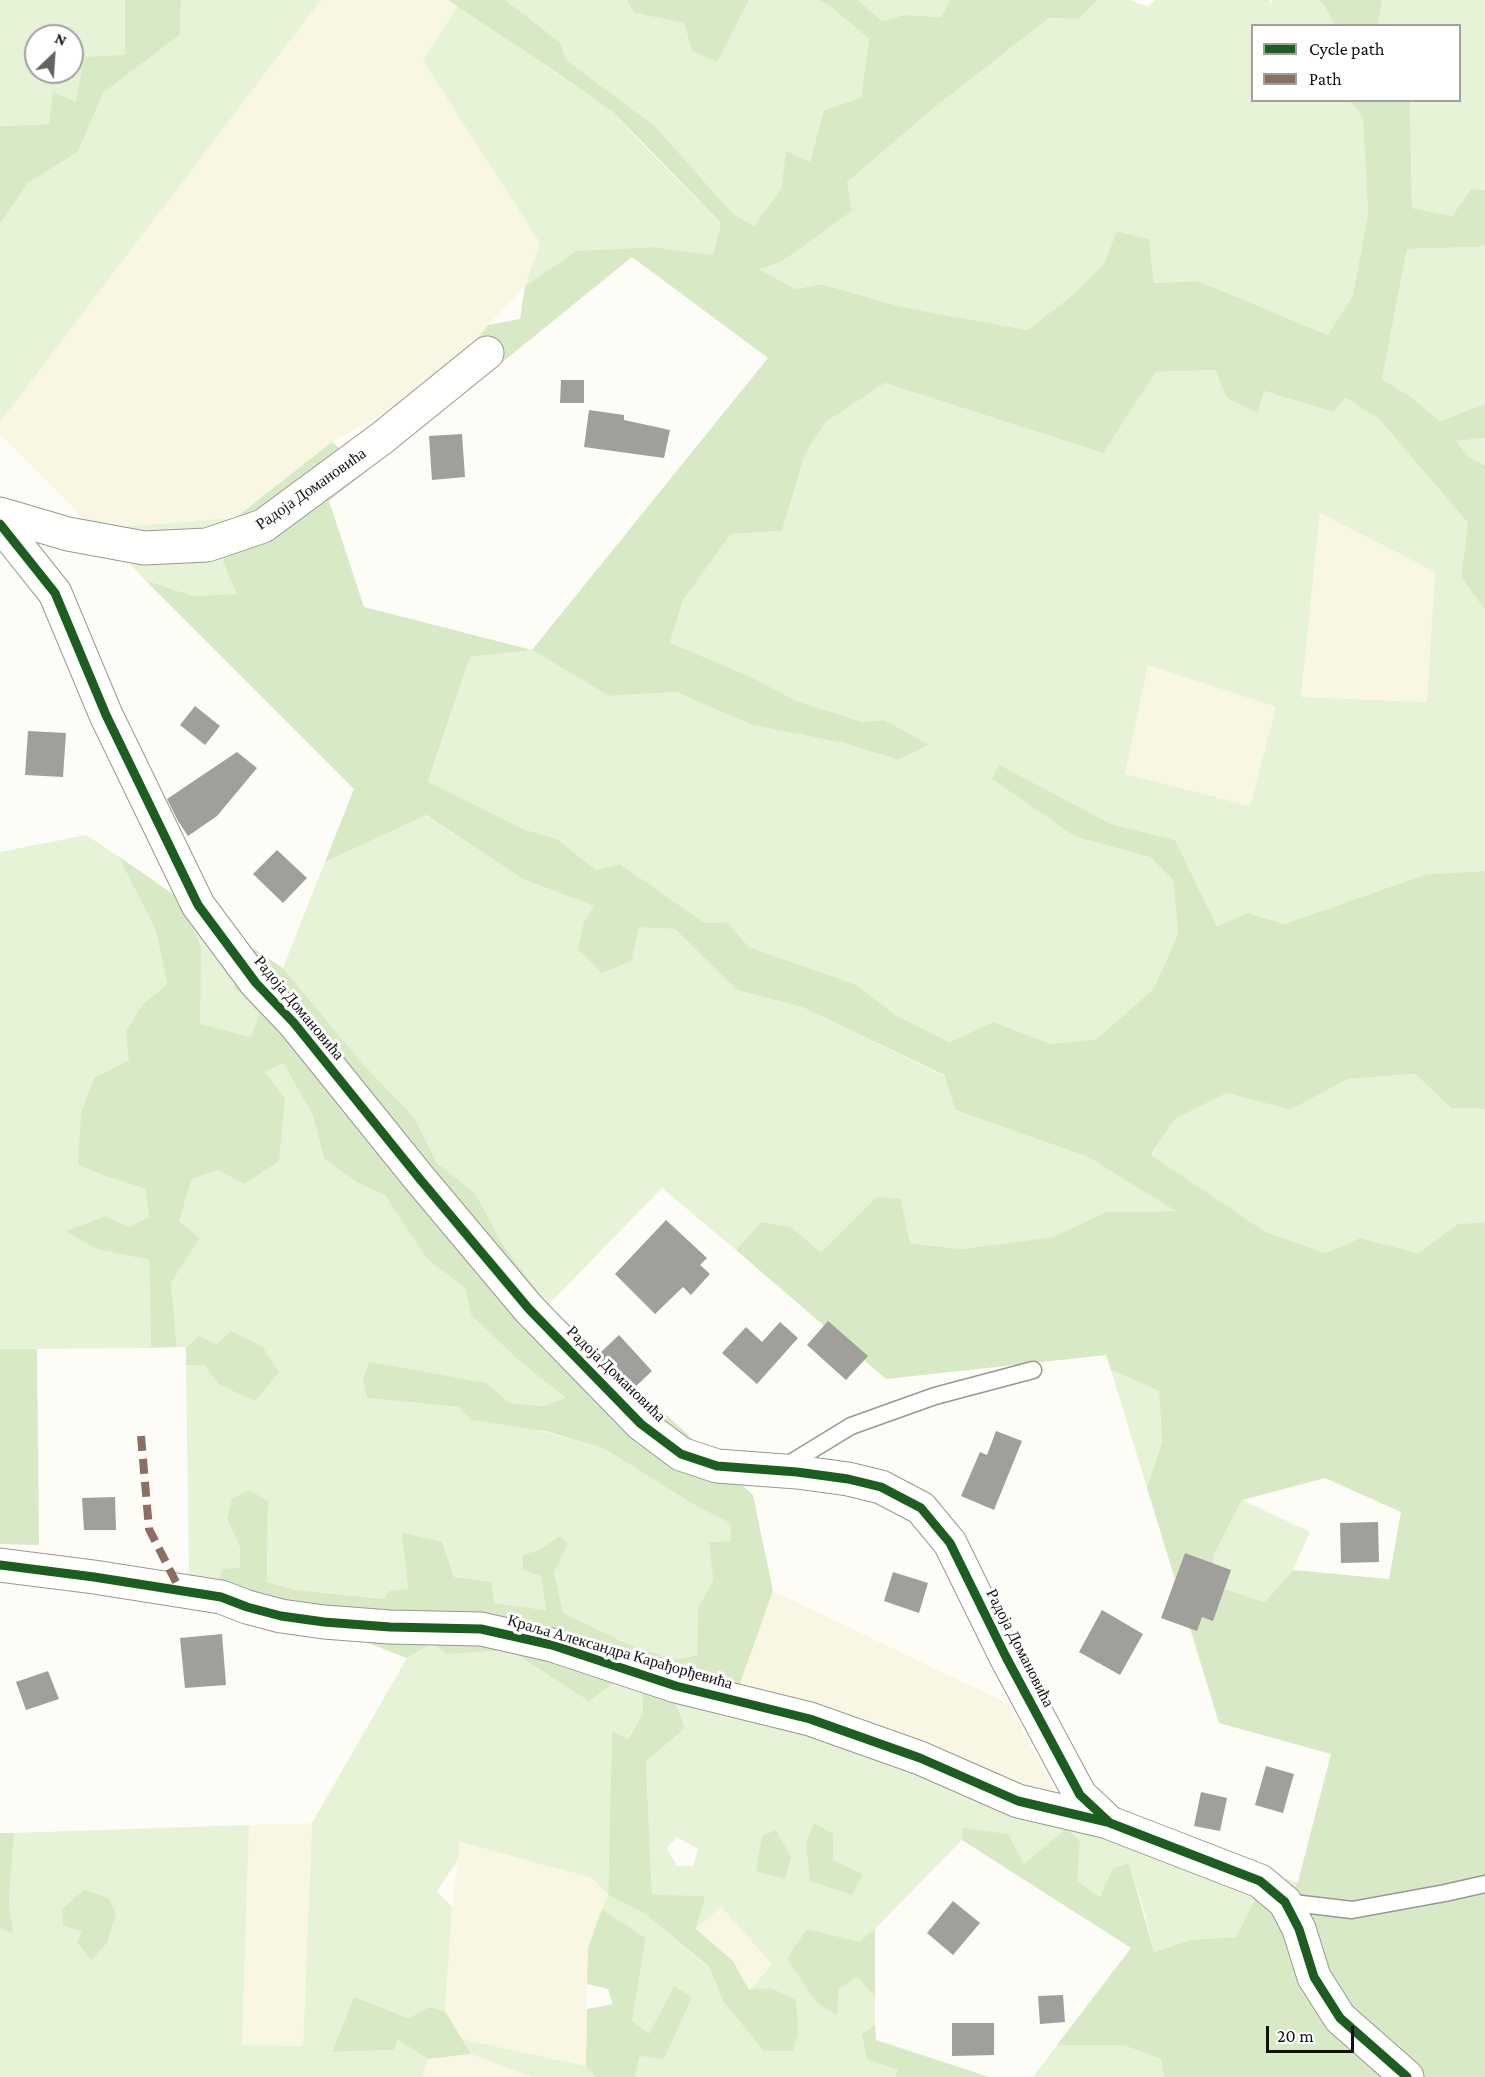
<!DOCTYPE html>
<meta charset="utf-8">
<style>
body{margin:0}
#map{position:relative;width:1485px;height:2077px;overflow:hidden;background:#fdfcf7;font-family:"Crimson Pro",serif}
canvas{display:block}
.legend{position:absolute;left:1251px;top:24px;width:210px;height:78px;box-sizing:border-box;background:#fff;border:2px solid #a0a0a0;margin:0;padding:8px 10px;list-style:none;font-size:18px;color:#111}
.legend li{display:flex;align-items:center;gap:12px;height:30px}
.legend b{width:30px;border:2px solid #a0a0a0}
.north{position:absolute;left:24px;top:24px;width:60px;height:60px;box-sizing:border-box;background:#fff;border:2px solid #a0a0a0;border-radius:50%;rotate:25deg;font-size:16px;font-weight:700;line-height:24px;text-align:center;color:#111}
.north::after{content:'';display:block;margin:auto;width:21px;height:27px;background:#646362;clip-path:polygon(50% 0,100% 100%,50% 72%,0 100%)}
.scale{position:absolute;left:1266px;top:2026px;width:88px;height:27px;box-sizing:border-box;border:3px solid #111;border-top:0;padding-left:8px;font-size:18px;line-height:21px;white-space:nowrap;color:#111;-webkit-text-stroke:4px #fff;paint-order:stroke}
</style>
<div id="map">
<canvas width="1485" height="2077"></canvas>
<ul class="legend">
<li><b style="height:8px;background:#1b5e20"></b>Cycle path</li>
<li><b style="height:8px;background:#8d6e63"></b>Path</li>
</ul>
<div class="north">N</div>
<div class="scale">20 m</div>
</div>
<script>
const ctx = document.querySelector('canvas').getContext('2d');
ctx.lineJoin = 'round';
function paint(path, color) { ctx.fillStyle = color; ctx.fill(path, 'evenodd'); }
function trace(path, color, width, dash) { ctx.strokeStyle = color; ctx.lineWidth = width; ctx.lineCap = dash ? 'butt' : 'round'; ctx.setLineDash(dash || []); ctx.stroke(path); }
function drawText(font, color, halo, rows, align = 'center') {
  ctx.font = font + ' "Crimson Pro",serif'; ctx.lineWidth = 6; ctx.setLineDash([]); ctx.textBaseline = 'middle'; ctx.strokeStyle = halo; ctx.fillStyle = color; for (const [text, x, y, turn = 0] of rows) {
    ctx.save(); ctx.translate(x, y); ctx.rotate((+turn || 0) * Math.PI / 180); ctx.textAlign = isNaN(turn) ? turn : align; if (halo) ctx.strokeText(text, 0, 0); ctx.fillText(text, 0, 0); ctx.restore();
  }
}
paint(new Path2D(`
 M321,0H448L458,5L423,61L540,243L525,286L488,325L468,351L392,409L332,442L235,518L94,529L0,435V422Z
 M1320,513L1435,572L1428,702L1301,697Z
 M1148,665L1276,707L1250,806L1125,774Z
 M773,1591L1009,1704L1061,1804L739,1686Z
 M312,1823L303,2046L242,2045L249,1825Z
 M460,1842L592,1878L608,1895L588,1948L586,2066L462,2039L445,2011L452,1907Z
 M721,1907L772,1964L749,1991L733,1961L696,1929Z
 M471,2054L531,2077H423L428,2059Z`), '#f9f7e4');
paint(new Path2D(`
 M0,0H125V55L76,103L49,124L0,126ZM36,36H72V72H36Z
 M181,0H321L0,422V224L28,183L78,152L103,93L180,35Z
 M505,0H627L634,13L684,23L692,51L717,61L749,0H819L830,6L869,39L861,99L824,110L810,163L786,152L781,189L754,226L732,213L656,127L566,60L560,42Z
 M858,0H950L941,17L904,15L882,21Z
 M1098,0H1131L1148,7L1155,0H1269L1271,4L1273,0H1318L1323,4L1335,25L1252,26V100L1350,101L1363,118L1368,214L1353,295L1328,335L1198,281L1154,283L1149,239L1118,231L1104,264L1074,294L1027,330L902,307L821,284L796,289L759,269L781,262L847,182L934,108L1049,18L1078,19Z
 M1382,0H1485V190L1471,189L1452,216L1412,208L1410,101L1460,100V26H1378Z
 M458,5L613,112L647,149L721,223L713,255L652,247L576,251L525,286L540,243L423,61Z
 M1485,245V404L1440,421L1411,397L1382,379L1407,249L1479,247Z
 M1215,370L1227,398L1258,412L1264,391L1333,412L1346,398L1380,420L1468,523L1461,577L1485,610V871L1427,874L1284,924L1248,913L1217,926L1175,840L1111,824L999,766L1076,837L1150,857L1173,880L1178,932L1154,988L1097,1039L1051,1044L994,1022L949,1042L895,1015L857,985L749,947L727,922L705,923L620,864L596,870L557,839L523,829L428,783L470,657L532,650L609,696L676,692L752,725L844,743L899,760L928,746L884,720L862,722L797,701L747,675L670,643L683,600L731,534L782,531L805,454L826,422L885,383L1103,453L1155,372ZM1320,513L1435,572L1427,702L1301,697ZM1148,665L1276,707L1250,806L1125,774Z
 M1485,438V465L1469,457L1456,441Z
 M235,518L223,562L238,594L193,596L145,580L131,565L167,558L94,529Z
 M425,815L523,879L594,906L584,922L675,929L737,990L802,1007L944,1076L955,1110L1088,1157L1178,1211L1106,1212L1053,1237L961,1249L910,1243L901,1199L821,1254L791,1227L761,1222L736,1250L662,1188L548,1305L502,1243L475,1193L437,1163L414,1117L362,1063L283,968L325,862Z
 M86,835L118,856L156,931L167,984L143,1004L129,1060L94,1078L111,1178L147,1189L149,1217L129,1227L105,1216L67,1231L96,1249L149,1260L151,1348L0,1349V852Z
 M176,896L253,948L235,987L259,1014L251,1037L200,1025Z
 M283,1063L313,1116L324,1159L358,1183L385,1195L426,1258L465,1288L471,1315L517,1359L566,1398L543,1406L510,1403L487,1383L450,1377L367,1398L459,1407L605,1449L696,1506L730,1523L731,1541L709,1542L713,1580L698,1608L697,1655L674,1660L628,1644L562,1613L554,1573L568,1544L560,1536L540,1549L523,1555L541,1576L546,1610L494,1603L492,1582L454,1577L403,1533L408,1588L389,1591L384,1599L296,1590L267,1582L268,1501L227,1519L240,1548V1568L220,1586L189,1574L186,1365H204L218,1384L217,1344L199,1336L186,1347H177L171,1283L200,1238L179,1221L192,1179L218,1170L265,1071Z
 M1415,1074L1451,1108L1485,1109V1222L1458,1224L1418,1253L1360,1238L1325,1253L1264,1231L1151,1156L1175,1119L1227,1093L1290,1110L1348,1079Z
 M1111,1370L1159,1391L1162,1442L1147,1488Z
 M1242,1500L1310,1532L1293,1570L1265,1602L1216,1586L1213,1556Z
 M434,1643L510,1650L642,1686L643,1713L627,1739L612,1732L608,1895L644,1913L709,1968L723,2001L771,1988L749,1991L772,1964L721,1907L696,1929L704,1896H652L646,1762L685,1728L674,1699L739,1686L1011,1810L1298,1882L1290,1895L1257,1896L1237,1937L1190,1940L1154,1952L1144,1911L1129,1863L1113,1868L1100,1898L1076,1881L1080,1841L1024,1864L963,1829L962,1840L875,1929L859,1943L807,1929L837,2015L839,1989L858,1977L875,1998V2025L862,2034L898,2070L895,2077H635L640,2056L674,1986L649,2035L632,2021L646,1938L602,1909L608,1895L592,1878L460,1842L458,1860L437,1891L452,1907L445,2011L429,2007L410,2018L354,1997L332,2052L393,2050L398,2040L428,2059L423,2077H0V1928L12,1933L9,1901L14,1833L249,1825L242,2045L303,2046L312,1823L407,1658ZM677,1837L698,1849L693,1866H677L667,1848ZM109,1898L116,1914L107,1943L82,1931Z
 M462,2039L586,2066L596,2077H531L471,2054Z
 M1057,2045H1123L1161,2059L1164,2077H1033Z`), '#e7f3d7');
paint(new Path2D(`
 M125,0H181L180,35L103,93L78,152L28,183L0,224V126L49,124L53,92L76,102L84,57L125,55Z
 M448,0H505L560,42L566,60L656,127L732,213L754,226L781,189L786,151L810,162L824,110L861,98L869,39L830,6L819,0H858L882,21L904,15L941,17L950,0H1098L1078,19L1049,18L934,108L847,182L852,211L781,262L759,269L796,289L821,284L902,307L1027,330L1074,294L1104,264L1117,231L1149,239L1154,283L1198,281L1328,335L1353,295L1368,214L1363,118L1350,101H1410L1412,208L1452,216L1471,189L1485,190V245L1479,247L1407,249L1382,379L1411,397L1440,421L1485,404V438L1456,441L1469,457L1485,465V610L1461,577L1468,523L1380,420L1346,398L1333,412L1264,391L1258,413L1227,398L1215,370L1156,372L1103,453L885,383L826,422L805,454L782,531L731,534L683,600L670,643L747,675L797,701L862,722L884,720L929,745L899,760L844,743L752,725L676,692L609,696L532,650L470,657L428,782L523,829L557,839L596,870L620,864L705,923L727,922L749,947L857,985L895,1015L949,1042L994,1022L1051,1044L1097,1039L1154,988L1178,933L1173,880L1150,857L1076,837L992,779L999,765L1111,824L1175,840L1217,926L1248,913L1284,924L1427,874L1485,871V1109L1451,1108L1415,1074L1348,1079L1290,1110L1227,1093L1175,1119L1151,1155L1264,1231L1325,1253L1360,1238L1418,1253L1458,1224L1485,1222V2077H1164L1161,2059L1123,2045H1057L1131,1948L962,1840L963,1828L1008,1834L1024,1864L1066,1829L1080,1841L1077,1881L1100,1897L1113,1868L1129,1863L1154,1952L1190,1940L1236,1937L1257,1896L1290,1895L1298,1882L1331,1754L1219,1723L1147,1488L1162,1442L1159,1391L1111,1370L1106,1355L886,1379L736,1250L761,1222L791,1227L821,1253L877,1197L901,1199L910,1243L961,1249L1053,1237L1106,1212L1176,1211L1088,1157L955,1110L944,1075L802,1007L737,990L675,929L639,927L631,961L602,973L578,949L584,922L594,906L523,879L426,815L325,862L354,789L145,580L193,596L237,594L223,562L235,518L332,442L367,471L329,501L364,607L532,650L768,358L632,257L389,454L488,325L520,319L525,286L576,251L652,247L713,255L721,223L613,112L553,70ZM1325,1478L1401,1512L1389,1579L1293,1570L1265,1602L1216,1586L1213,1556L1242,1500Z
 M627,0H749L717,62L692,51L684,23L634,13Z
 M1318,0H1382L1378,25H1335L1323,4Z
 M118,856L176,896L201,946L200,1024L251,1037L259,1014L234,987L253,948L283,968L362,1063L414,1117L437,1163L475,1193L502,1243L548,1305L753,1495L773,1591L739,1686L674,1699L685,1728L646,1762L652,1895L705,1896L696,1929L733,1961L749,1990L771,1988L796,2000L798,2033L793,2051H764L723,2001L709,1967L644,1913L608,1895L612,1731L628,1739L643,1713L642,1686L617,1680L589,1701L510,1650L446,1654L433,1643L407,1658L220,1586L221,1569L240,1568V1548L227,1519L232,1499L249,1490L268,1501L267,1582L296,1590L384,1599L389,1591L408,1588L402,1533L442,1542L454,1577L492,1582L494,1603L546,1610L541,1576L523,1570V1555L540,1549L560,1536L568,1544L554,1573L563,1613L628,1644L674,1660L697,1655L698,1608L713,1580L709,1542L731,1541L730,1523L696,1506L605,1449L546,1431L472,1420L459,1407L367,1398L363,1379L369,1362L487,1383L510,1403L543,1406L566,1398L517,1359L471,1315L465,1288L426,1258L385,1195L358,1183L324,1159L313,1116L283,1063L265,1072L285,1099L279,1161L244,1184L218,1170L192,1179L179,1221L200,1238L171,1283L177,1347L151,1348L149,1260L96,1249L66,1231L105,1216L129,1227L149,1217L146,1189L111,1178L78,1165L81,1113L94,1078L129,1060L126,1031L143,1004L167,984L156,931Z
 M231,1331L262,1346L279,1372L255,1401L218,1384L204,1365H186V1347L199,1336L217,1344Z
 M0,1349H37L39,1545L0,1544Z
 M814,1823L833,1834V1860L863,1874L852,1895L810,1881L806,1843Z
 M776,1830L791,1857L785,1879L756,1871L762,1836Z
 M0,1833H14L9,1901L13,1934L0,1928Z
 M84,1890L109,1898L116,1914L107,1943L91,1960L77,1942L82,1931L63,1926L62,1909Z
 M602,1909L646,1938L632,2021L649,2034L674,1986L692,1997L664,2059L640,2056L635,2077H596L586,2066L587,2009L613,2004L608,1989L587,1984L588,1948Z
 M807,1929L859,1942L875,1929V1998L858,1977L839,1989L837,2015L817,2003L787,1958Z
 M354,1997L409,2018L429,2007L445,2011L471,2054L428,2059L398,2040L394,2050L332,2052Z
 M875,2025L876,2040L989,2077H895L898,2070L867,2059L862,2034Z`), '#d8eac5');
paint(new Path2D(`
 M561,380H584V403H560Z
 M589,410L624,415V420L670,430L664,458L584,447Z
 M462,434L465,477L432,480L429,436Z
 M195,706L220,726L205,745L180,725Z
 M28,731L66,733L63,777L25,775Z
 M237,752L257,768L217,816L188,836L178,821L167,799Z
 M277,850L307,878L283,903L253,874Z
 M666,1220L707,1258L700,1265L710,1274L691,1295L683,1287L655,1314L615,1274Z
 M828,1321L868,1356L846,1380L807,1345Z
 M780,1322L798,1338L757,1384L722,1353L746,1327L762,1342Z
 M619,1335L652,1371L633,1389L599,1354Z
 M996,1431L1022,1441L994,1510L961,1496L980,1452L987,1455Z
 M115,1497L116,1530H84L82,1498Z
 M1378,1522L1379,1562L1341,1563L1340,1523Z
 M1185,1553L1231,1570L1213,1621L1202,1617L1197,1631L1161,1618Z
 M893,1572L928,1583L919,1613L884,1601Z
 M1102,1610L1143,1634L1120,1675L1079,1652Z
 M222,1634L226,1685L185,1688L180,1638Z
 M48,1671L59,1699L26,1710L16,1682Z
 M1266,1766L1294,1774L1283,1813L1255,1805Z
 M1201,1792L1227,1798L1220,1831L1194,1826Z
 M953,1901L980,1923L953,1955L927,1933Z
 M1063,1995L1065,2022L1040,2024L1038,1996Z
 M952,2023H994V2055L952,2056Z`), '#a19f9c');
const service = new Path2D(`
 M784,1467L851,1426L935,1396L1033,1370
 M1285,1902L1352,1910L1445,1893L1485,1884`);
const minor = new Path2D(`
 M0,514L68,534L144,548L207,545L263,526L382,438L487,353
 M0,524L55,593L106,715L198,905L256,983L294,1023L419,1178L529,1309L641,1424L681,1454L717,1466L797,1472L848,1479L881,1487L921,1508L950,1543L1006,1657L1080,1795L1110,1823L1260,1881L1285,1902L1299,1929L1314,1977L1340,2018L1407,2077
 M0,1565L94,1577L221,1597L247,1607L281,1616L324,1622L390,1627L481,1629L552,1645L676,1686L810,1719L920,1758L1018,1801L1108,1822`);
trace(service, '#979795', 19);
trace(minor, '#979795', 35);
trace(service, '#fffffe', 16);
trace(minor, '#fffffe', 33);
trace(new Path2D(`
 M141,1436L149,1529L180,1590`), '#8d6e63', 8, [15, 8]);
trace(new Path2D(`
 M0,524L55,593L106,715L198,905L256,983L294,1023L419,1178L529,1309L641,1424L681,1454L717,1466L797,1472L848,1479L881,1487L921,1508L950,1543L1006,1657L1080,1795L1110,1823L1260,1881L1285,1902L1299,1929L1314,1977L1340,2018L1407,2077
 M0,1565L94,1577L221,1597L247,1607L281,1616L324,1622L390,1627L481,1629L552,1645L676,1686L810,1719L920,1758L1018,1801L1107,1822`), '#1b5e20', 9);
drawText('16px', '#111', '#fff', [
 ["Радоја Домановића",311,489,-35],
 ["Радоја Домановића",299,1008,50],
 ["Радоја Домановића",616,1374,44],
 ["Радоја Домановића",1020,1648,63],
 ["Краља Александра Карађорђевића",620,1652,16]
]);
</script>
